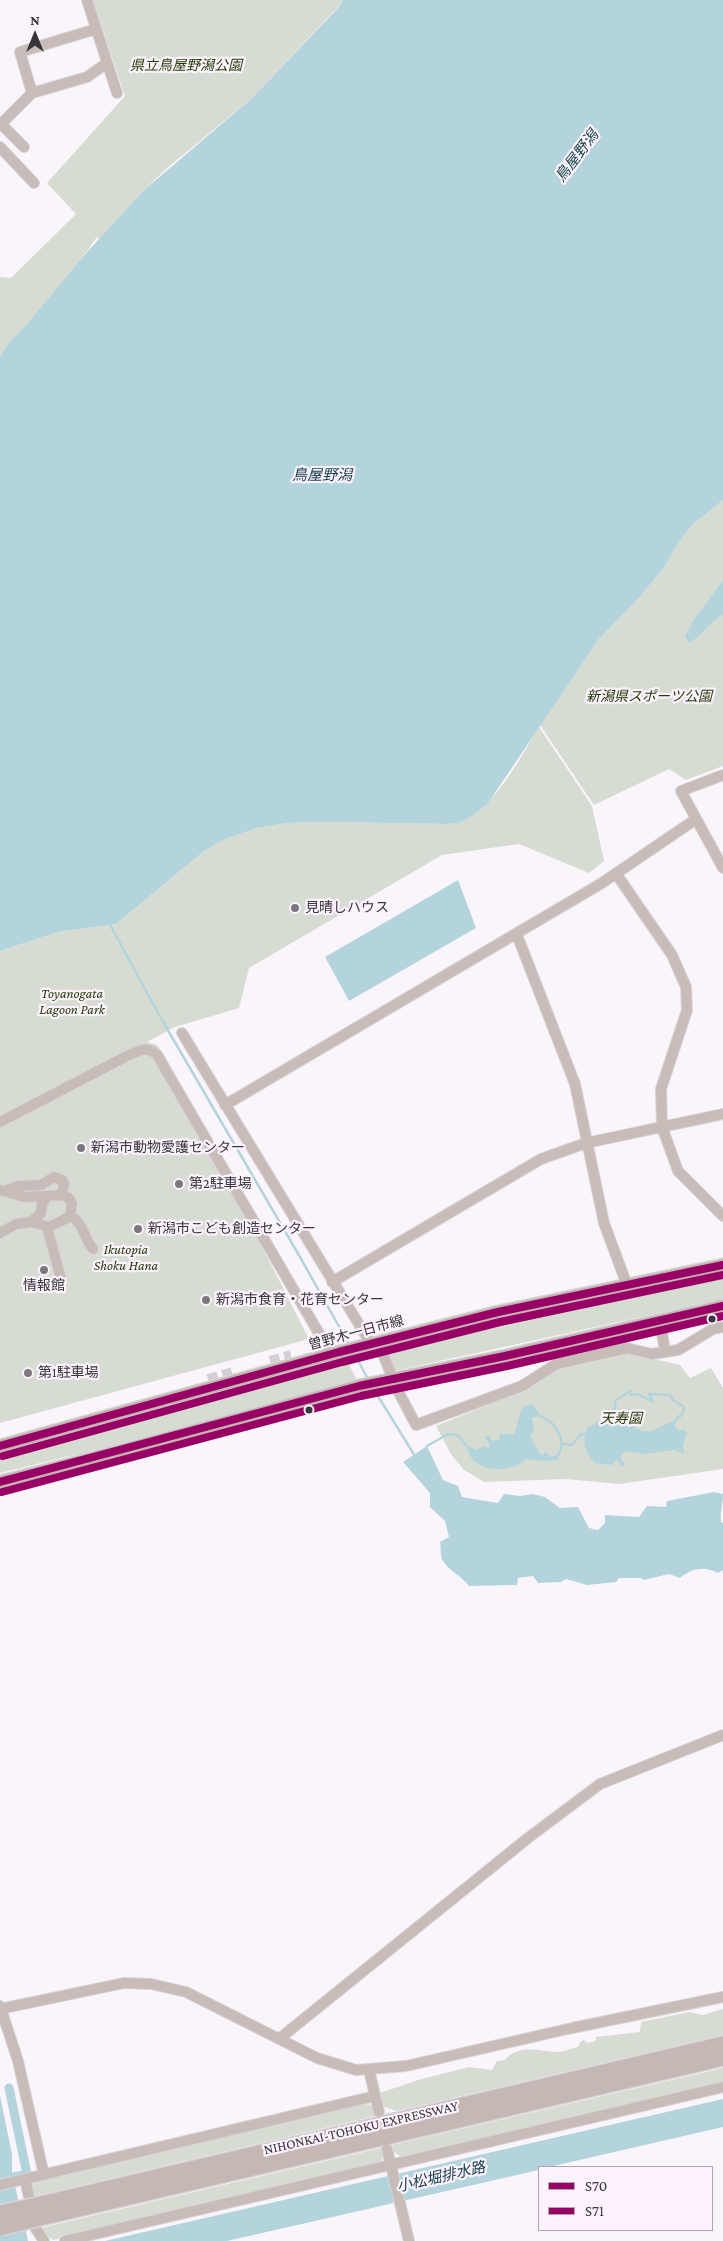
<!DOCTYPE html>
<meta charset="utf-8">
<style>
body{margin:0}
#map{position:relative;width:723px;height:2241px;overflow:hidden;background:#faf5fa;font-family:"Crimson Pro",serif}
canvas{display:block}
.legend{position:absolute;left:538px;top:2166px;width:175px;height:65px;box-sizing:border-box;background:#fbf2fd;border:1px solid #aea6af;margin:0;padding:6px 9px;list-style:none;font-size:15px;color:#3a353b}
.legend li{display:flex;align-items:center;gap:10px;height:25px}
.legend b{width:25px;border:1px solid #aea6af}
.north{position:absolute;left:10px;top:10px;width:50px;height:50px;-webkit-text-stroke:4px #fbf2fd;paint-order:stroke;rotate:0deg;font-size:14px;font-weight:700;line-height:20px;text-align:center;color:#3a353b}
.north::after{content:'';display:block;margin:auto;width:18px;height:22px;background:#3a353b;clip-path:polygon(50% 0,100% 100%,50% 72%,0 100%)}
</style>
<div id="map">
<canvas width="723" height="2241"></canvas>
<ul class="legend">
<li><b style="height:6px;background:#906"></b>S70</li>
<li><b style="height:6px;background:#906"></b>S71</li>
</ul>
<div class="north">N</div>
</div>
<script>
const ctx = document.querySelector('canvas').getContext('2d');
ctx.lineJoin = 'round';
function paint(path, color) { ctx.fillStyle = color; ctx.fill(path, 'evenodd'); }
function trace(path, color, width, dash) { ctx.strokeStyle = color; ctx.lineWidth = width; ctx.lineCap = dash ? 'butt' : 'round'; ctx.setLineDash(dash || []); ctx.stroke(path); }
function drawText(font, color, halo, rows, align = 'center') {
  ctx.font = font + ' "Crimson Pro","Noto Sans JP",serif'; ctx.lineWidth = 4.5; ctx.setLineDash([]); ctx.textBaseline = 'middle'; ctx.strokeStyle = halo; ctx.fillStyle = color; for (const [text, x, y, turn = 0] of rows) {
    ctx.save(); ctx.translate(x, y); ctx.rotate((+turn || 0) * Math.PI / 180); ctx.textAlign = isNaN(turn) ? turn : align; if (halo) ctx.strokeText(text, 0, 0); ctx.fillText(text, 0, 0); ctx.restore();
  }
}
paint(new Path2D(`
 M93,0H343L336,9L252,98L166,169L143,191L100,239L97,237L75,268L27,324L10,341L0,357V277L11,278L76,214L47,183L125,96Z
 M723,500V766L686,780L669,769L594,805L540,725L599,639L639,598L663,569L683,536L693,524Z
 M539,727L592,806L604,861L589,873L519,844L442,855L249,968L239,1008L175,1027L147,1042L157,1045L165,1056L309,1339L0,1423V951L58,932L116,924L203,852L223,840L257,828L287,823L328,822L446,824C492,817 516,764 539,727Z
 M723,1276V1299L394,1371L387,1354L388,1349L395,1345L620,1296Z
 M622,1352L680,1365L690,1378L711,1368L723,1388V1469L619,1484L566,1479L484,1482L464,1470L451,1454L436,1426L529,1388L558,1368Z
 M345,1358L358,1381L116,1448L65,1457L0,1473V1450Z
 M723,2009V2035L397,2111L384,2107L380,2093L418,2080L469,2067L492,2070L497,2061L505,2060C519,2043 540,2052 559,2052C564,2052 571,2048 578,2047L580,2042L584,2040L587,2043L595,2041L596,2037L640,2032L641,2022L689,2012L703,2015Z
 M723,2068V2084L403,2158L394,2152L392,2145Z
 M361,2103L371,2105L375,2116L32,2197L30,2183Z
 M381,2148L383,2158L376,2165L53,2240L42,2232L40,2228Z`), '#d7dcd2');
paint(new Path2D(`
 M343,0H723V500L693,524L683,536L663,569L639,598L599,639L488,803L473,815L461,822L446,824L328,822L287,823L257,828L223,840L203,852L116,924L58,932L0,951V357L10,341L27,324L88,251L143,191L252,98L336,10Z
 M723,580V615C708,622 703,635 689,643L685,637L693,621Z
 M458,880L476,928L349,1001L325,957Z
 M533,1405L539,1413L536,1417H532L534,1429L530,1436L541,1455L547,1452L550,1457L559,1454L558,1460L544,1461L526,1459C515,1471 489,1473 475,1462C470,1458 468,1451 466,1445L477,1450L484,1446L489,1449V1443L484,1437L491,1436V1441L499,1440L500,1434H514C519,1424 517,1415 524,1406Z
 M679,1414L680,1417L674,1425L678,1430H685L687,1433L683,1445L684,1454L675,1450L644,1454L626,1451L620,1457L625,1464L622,1466L617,1460L612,1465L595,1463C584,1449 582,1445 587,1428L606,1417L617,1418L623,1415C627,1423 631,1426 638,1429C652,1436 659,1425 673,1422Z
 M427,1446L443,1480L458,1486L462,1497L498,1503L504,1494L520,1496L533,1494L545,1497L560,1508L578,1507L589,1528L598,1530L605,1523V1515L639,1517L647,1506L666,1507L667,1501L714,1492L723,1494C723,1504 720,1512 721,1522L723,1523V1570L718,1573C703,1566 693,1568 680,1578L669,1574L644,1580L640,1578H619L616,1582L587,1585L566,1579L561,1582L538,1583L533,1576L518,1578L517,1585L469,1586C462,1576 450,1572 443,1561C440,1557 441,1547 440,1542L449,1537L445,1521L430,1507V1493L403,1462Z
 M0,2096L12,2154V2173L28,2241H0Z
 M723,2099V2127L549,2167H539V2170L227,2241H105Z`), '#b4d4dd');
trace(new Path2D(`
 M109,923L162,1020L300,1257L350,1346
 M354,1353L369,1381
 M373,1388L415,1456
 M538,1415C553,1420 567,1437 559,1454
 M606,1417L615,1409V1401L630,1391L631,1395L638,1394L653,1402L649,1394L670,1395L673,1400L683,1406L684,1410L680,1417
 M563,1444L572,1445L581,1434L585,1435
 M427,1446L448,1434L457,1435L466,1445`), '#b4d4dd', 2.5);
trace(new Path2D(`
 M0,2180L27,2174L9,2088`), '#b4d4dd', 9);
trace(new Path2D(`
 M270,1361L291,1355
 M208,1379L233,1372
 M283,1414L305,1408
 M222,1432L247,1425`), '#d4cfd4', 10, [10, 5]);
const minor = new Path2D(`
 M87,0L117,93
 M32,93L20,52L96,29
 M0,123L24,147
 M1,124L32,93L87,77L107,63
 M0,147L34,183
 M723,775L681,791L723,868
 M617,875L672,955L686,987L687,1010L661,1089L662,1127L678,1171L723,1216
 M517,935L575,1084L604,1223L627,1285
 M182,1033L371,1344
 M225,1105L602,883L696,819
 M0,1122L127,1056C139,1051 147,1045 157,1055L331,1354
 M0,1190L25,1197L62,1195L69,1198L72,1204L70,1217
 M4,1191L18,1186L41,1185L54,1177L62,1180L64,1183L62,1195
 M31,1222L41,1213L42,1204L47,1196
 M47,1227L61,1279
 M0,1233L16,1224L31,1222L49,1227L71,1216C84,1224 84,1239 93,1249
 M332,1282L541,1159L586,1143L723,1114
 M660,1320L665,1352
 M378,1342L398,1391L416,1425L522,1386L556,1364L627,1348L652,1354L678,1350L713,1329L723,1327
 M0,2006L18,2061L44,2175
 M0,2009L124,1983L151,1984L186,1992L317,2058L356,2070L406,2066L572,2028L723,1997
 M279,2039L528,1838L600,1784L723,1735
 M369,2070L379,2112
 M387,2149L409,2241
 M25,2179L36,2229L44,2241
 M0,2185L375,2096
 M65,2241L723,2087`);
const major = new Path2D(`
 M0,1446L339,1352L498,1312L723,1265
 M0,1482L94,1458L359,1386L505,1356L723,1306`);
const highway = new Path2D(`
 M37,2205L723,2044
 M40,2218L723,2058`);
trace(minor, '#d7d3d7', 12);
trace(major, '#d7d3d7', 15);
trace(highway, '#d7d3d7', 18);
trace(minor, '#c8bcb8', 10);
trace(major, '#c2b4af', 12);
trace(highway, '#c5b8b4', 15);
const highwayBridge = new Path2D(`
 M0,2213L37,2205
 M0,2228L40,2218`);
trace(highwayBridge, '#d7d3d7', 18, []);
trace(highwayBridge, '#c5b8b4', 15);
trace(new Path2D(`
 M0,1446L339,1352L498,1312L723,1265
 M0,1482L359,1386L505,1356L723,1306`), '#906', 8);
trace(new Path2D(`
 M3,1456L342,1362L500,1322L723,1275
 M2,1492L361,1396L507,1366L723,1316`), '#906', 8);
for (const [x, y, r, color] of [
 [295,908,5,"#7d787e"],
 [81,1148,5,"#7d787e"],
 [179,1184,5,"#7d787e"],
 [138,1229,5,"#7d787e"],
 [44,1270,5,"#7d787e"],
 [206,1300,5,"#7d787e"],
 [712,1319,4.5,"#3a353b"],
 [28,1373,5,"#7d787e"],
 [309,1410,4.5,"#3a353b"]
]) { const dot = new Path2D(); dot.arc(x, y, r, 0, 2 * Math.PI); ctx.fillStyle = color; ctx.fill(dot); trace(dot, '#fbf2fd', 2); }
drawText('italic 14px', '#263c05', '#fbf2fd', [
 ["県立鳥屋野潟公園",186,66],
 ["新潟県スポーツ公園",649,697],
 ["Toyanogata",72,994],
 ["Lagoon Park",72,1010],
 ["Ikutopia",126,1250],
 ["Shoku Hana",126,1266],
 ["天寿園",621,1419]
]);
drawText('14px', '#3a353b', '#fbf2fd', [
 ["見晴しハウス",305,908],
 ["新潟市動物愛護センター",91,1148],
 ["第2駐車場",189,1184],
 ["新潟市こども創造センター",148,1229],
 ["情報館",44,1286,"center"],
 ["新潟市食育・花育センター",216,1300],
 ["第1駐車場",38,1373]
], 'left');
drawText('14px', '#3a353b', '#fbf2fd', [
 ["曽野木一日市線",356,1333,-15],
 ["NIHONKAI-TOHOKU EXPRESSWAY",361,2128,-13]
]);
drawText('italic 15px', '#123e47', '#fbf2fd', [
 ["鳥屋野潟",577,156,-53],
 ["鳥屋野潟",322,475],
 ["小松堀排水路",441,2177,-13]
]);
</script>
